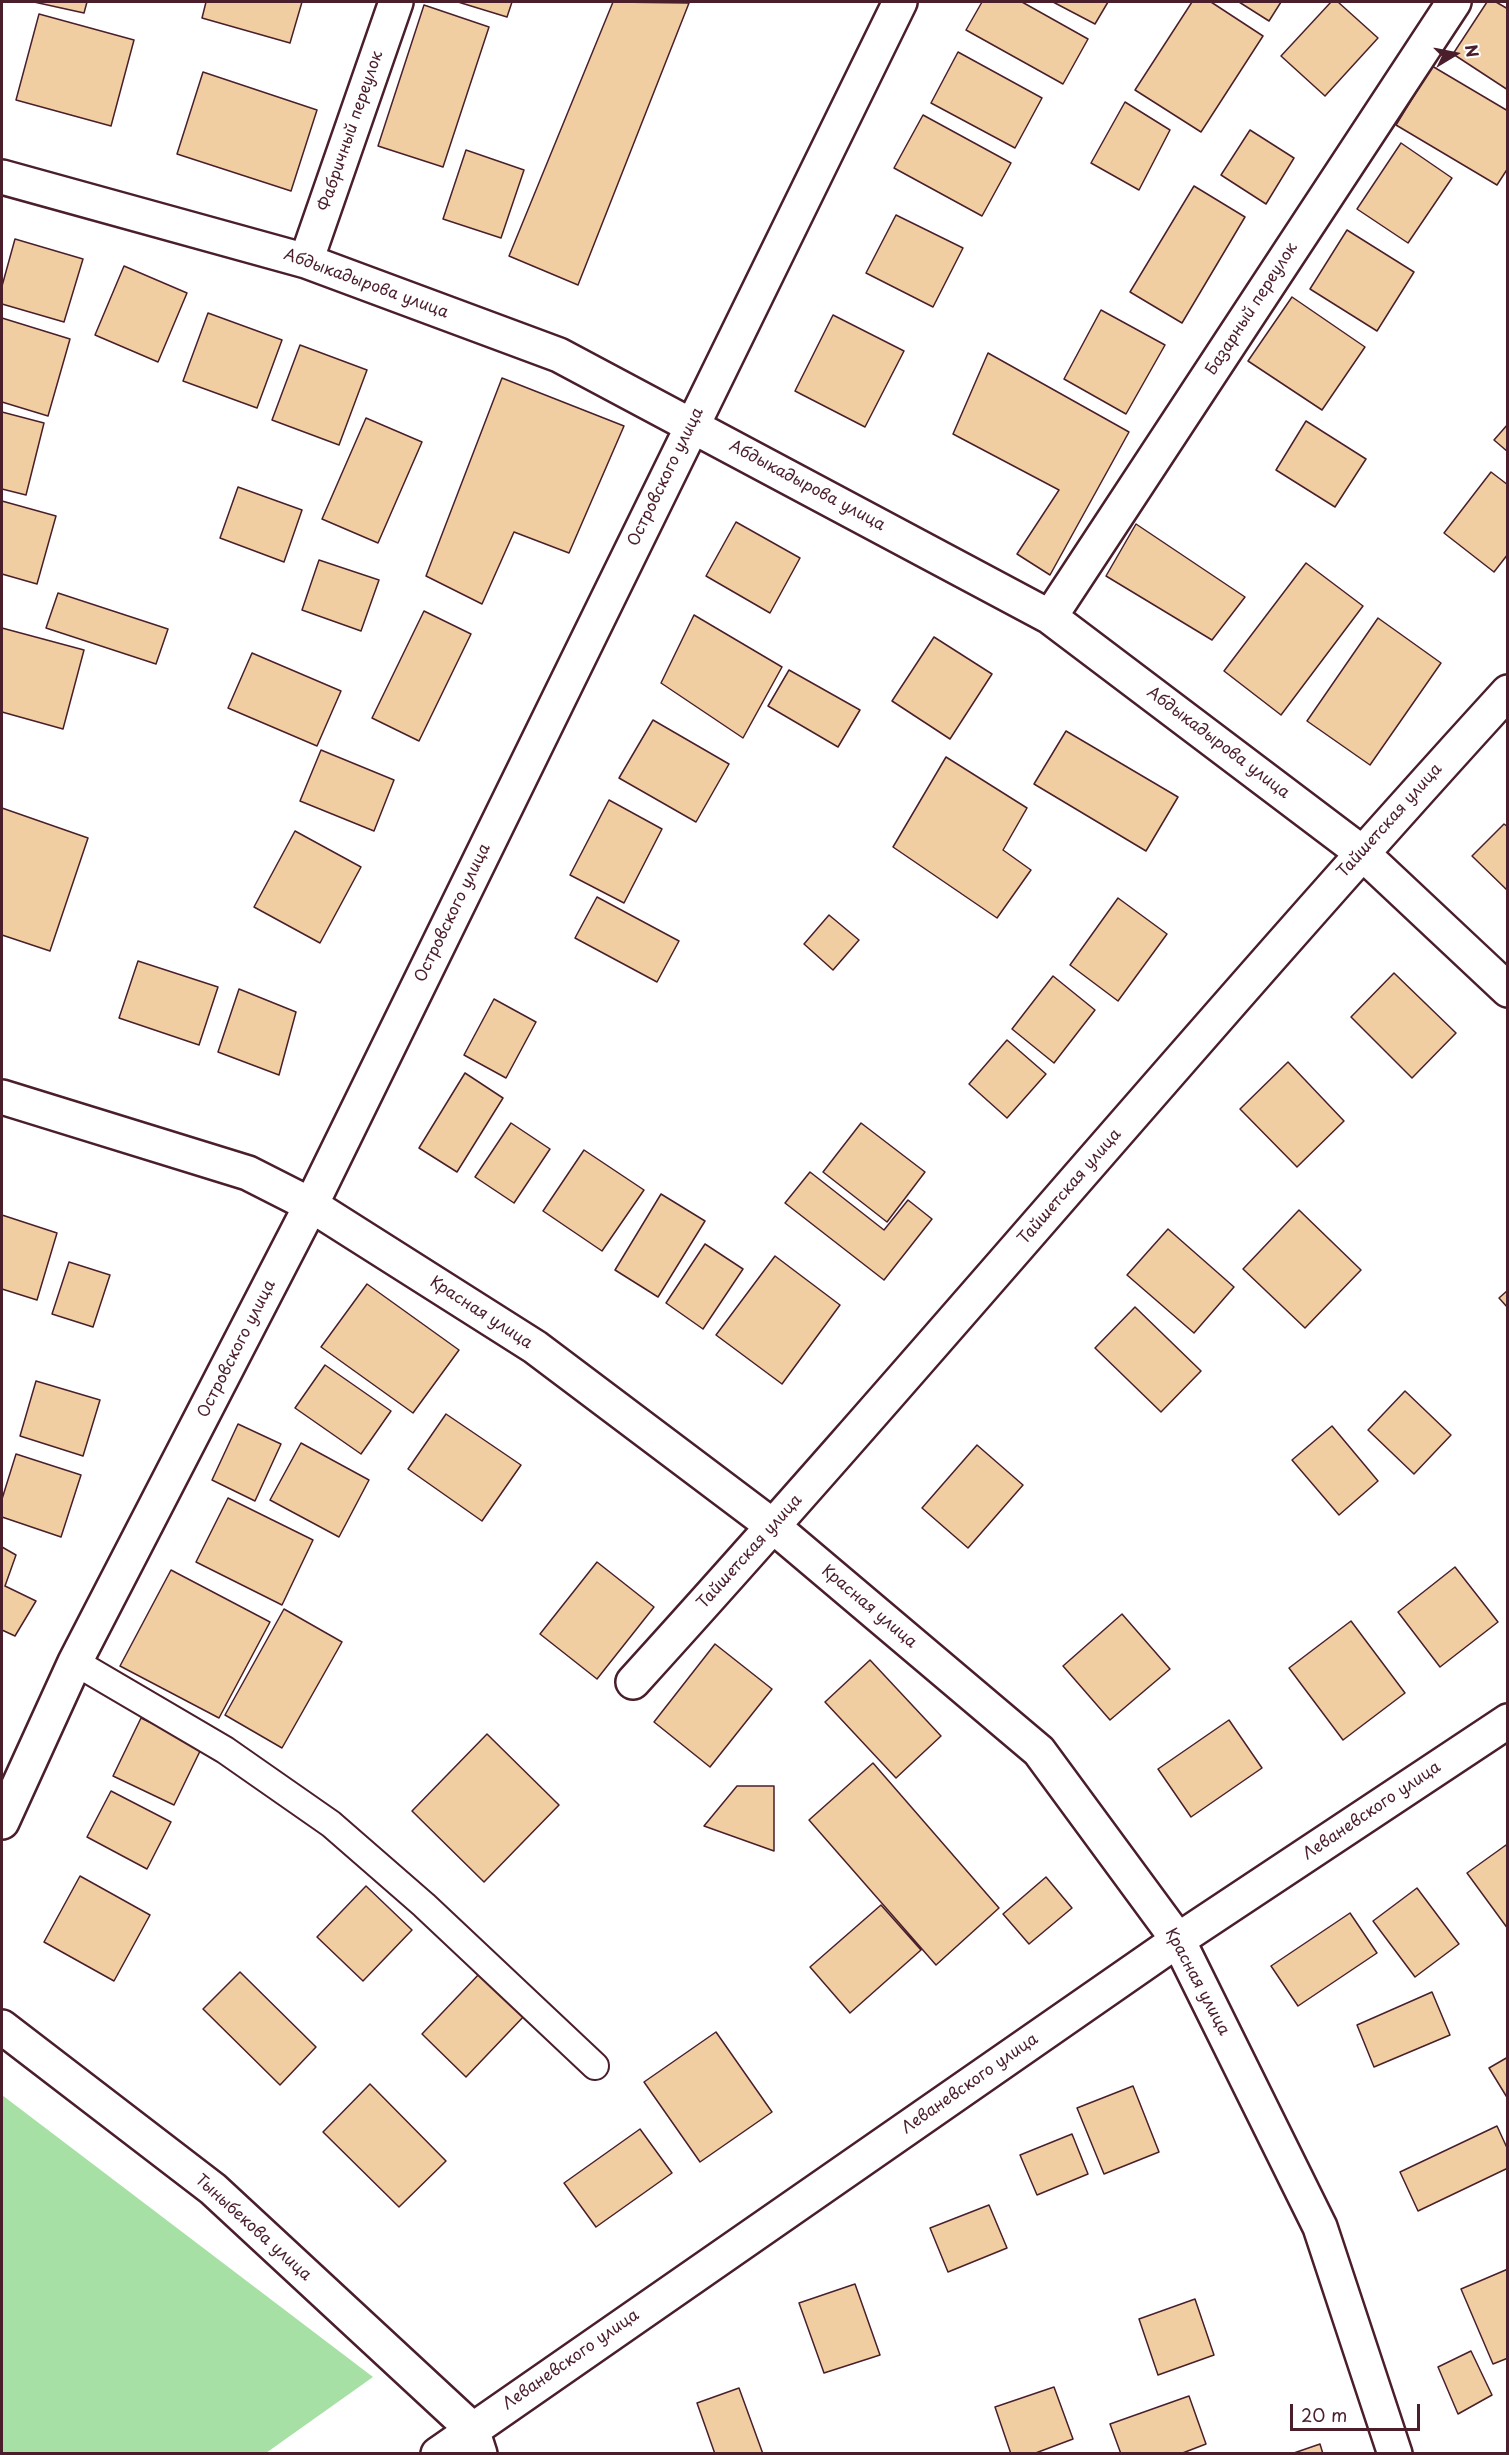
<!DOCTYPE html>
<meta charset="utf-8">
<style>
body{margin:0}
#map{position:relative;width:1509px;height:2455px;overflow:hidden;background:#fff;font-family:"Playpen Sans",sans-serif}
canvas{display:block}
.frame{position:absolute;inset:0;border:3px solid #4a1f2b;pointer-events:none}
.north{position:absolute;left:1425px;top:24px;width:60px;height:60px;-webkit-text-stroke:4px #fff;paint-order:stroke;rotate:80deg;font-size:16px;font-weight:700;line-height:24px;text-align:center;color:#4a1f2b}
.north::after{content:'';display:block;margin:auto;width:21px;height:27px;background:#4a1f2b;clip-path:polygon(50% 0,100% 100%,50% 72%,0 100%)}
.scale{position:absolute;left:1290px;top:2404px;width:130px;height:27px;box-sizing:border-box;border:3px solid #4a1f2b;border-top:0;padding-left:8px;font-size:18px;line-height:21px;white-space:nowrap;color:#4a1f2b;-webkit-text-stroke:4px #fff;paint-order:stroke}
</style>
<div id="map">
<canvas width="1509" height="2455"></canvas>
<div class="frame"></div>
<div class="north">N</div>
<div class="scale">20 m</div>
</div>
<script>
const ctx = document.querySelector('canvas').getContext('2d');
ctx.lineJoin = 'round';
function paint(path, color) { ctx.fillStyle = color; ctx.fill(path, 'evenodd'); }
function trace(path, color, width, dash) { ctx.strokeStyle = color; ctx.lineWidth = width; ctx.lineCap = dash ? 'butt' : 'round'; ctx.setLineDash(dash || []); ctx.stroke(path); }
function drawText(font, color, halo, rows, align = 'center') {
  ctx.font = font + ' "Playpen Sans",sans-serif'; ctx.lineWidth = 5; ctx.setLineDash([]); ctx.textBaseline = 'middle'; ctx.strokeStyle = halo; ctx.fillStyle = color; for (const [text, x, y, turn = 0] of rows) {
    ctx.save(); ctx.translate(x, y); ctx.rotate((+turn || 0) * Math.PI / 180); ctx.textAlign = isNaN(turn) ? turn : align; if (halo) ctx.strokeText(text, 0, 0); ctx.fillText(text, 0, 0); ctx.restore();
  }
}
paint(new Path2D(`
 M2,2095L373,2377L266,2453H2Z`), '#a7e0a4');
const building = new Path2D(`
 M34,2H87L84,13Z
 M206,2H302L290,43L202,18Z
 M458,2H512L507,17Z
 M613,2L689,3L578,285L509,256Z
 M982,2H1022L1088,39L1063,84L966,30Z
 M1053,2H1108L1095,24Z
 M1192,2H1211L1263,36L1201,132L1135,90Z
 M1239,2H1281L1269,21Z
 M1331,2H1338L1378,38L1325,96L1281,56Z
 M1487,2H1496L1508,9V90L1453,54Z
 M424,5L489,27L443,167L378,146Z
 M39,14L134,40L111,126L16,100Z
 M958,52L1042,98L1015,148L931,103Z
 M1432,66L1508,111V168L1497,185L1396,125Z
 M203,72L317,110L291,191L177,154Z
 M1125,102L1170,130L1139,190L1091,163Z
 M923,115L1011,163L982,216L894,168Z
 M1250,130L1294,158L1266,204L1221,175Z
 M1401,143L1452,178L1408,243L1357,209Z
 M466,150L524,170L501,238L443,219Z
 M1194,186L1245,217L1182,323L1130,292Z
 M896,215L963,248L933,307L866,273Z
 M1347,230L1414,272L1377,331L1310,289Z
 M15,239L83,259L64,322L2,304V286Z
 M124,266L187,293L158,362L95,335Z
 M1292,297L1365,347L1322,410L1248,361Z
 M1101,310L1165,345L1126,414L1064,379Z
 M208,313L282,340L257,408L183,381Z
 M833,315L904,351L865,427L795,391Z
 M2,318L70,339L48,416L2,402Z
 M300,345L367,370L339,445L272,420Z
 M988,353L1129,432L1050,575L1017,554L1059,490L953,434Z
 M502,378L624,426L569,553L514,532L482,604L426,576Z
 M2,412L44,423L26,495L2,489Z
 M366,418L422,442L378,543L322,519Z
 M1306,421L1366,459L1335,507L1276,470Z
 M1508,424V452L1494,440Z
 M1491,472L1508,485V554L1494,572L1444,533Z
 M238,487L302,510L284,562L220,538Z
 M2,501L56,516L37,584L2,574Z
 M736,522L800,558L770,613L706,576Z
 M1136,524L1245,597L1212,640L1106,576Z
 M319,560L379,580L361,631L302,610Z
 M1306,563L1363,606L1281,715L1224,671Z
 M58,593L168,629L156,664L46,628Z
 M424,611L471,634L419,741L372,718Z
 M694,615L782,667L743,738L661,683Z
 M1378,618L1441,663L1370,765L1307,721Z
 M2,628L84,650L63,729L2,712Z
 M934,637L992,674L950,739L892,701Z
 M252,653L341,691L317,746L228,708Z
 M789,670L860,710L838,747L768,706Z
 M653,720L729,764L696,822L619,778Z
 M1066,731L1178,797L1146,851L1034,784Z
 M321,750L394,780L374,831L300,801Z
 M946,757L1027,808L1003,850L1031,870L997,918L893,847Z
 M609,800L662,829L624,903L570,875Z
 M2,808L88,838L50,951L2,935Z
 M1504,824L1508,827V891L1472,856Z
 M295,831L361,867L320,943L254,907Z
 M597,897L679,941L657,982L575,938Z
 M1118,898L1167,934L1118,1001L1070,965Z
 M829,915L859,940L833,970L804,944Z
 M138,961L218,987L199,1045L119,1018Z
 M1394,973L1456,1033L1412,1078L1351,1017Z
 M1053,976L1095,1010L1054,1063L1012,1029Z
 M239,989L296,1012L279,1075L218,1052Z
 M494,999L536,1022L506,1078L464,1055Z
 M1007,1040L1046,1074L1007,1118L969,1084Z
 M1288,1062L1344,1121L1297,1167L1240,1109Z
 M465,1073L503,1098L457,1172L419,1148Z
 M511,1123L550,1149L514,1203L475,1177Z
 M861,1123L925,1172L887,1222L823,1172Z
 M584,1150L644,1190L602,1251L543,1211Z
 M810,1172L884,1230L908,1200L932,1219L884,1280L785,1203Z
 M661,1194L705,1221L658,1297L615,1270Z
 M1299,1210L1361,1270L1305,1328L1243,1269Z
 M2,1215L57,1233L37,1300L2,1289Z
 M1168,1229L1234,1287L1194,1333L1127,1275Z
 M705,1244L743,1269L703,1329L666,1303Z
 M775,1256L840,1305L782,1384L716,1335Z
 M69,1262L110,1275L93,1327L52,1314Z
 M367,1284L459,1350L413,1413L321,1347Z
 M1508,1290V1308L1499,1298Z
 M1135,1307L1201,1371L1161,1412L1095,1348Z
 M325,1365L391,1411L361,1454L295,1408Z
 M36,1381L100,1400L83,1456L20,1436Z
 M1405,1391L1451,1435L1414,1474L1368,1430Z
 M446,1414L521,1465L482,1521L408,1469Z
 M238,1424L281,1444L255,1501L212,1480Z
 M1332,1426L1378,1481L1339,1515L1292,1460Z
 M301,1443L369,1480L339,1537L270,1500Z
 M977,1445L1023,1485L968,1548L922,1508Z
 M16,1454L81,1475L61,1537L2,1517V1499Z
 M228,1498L313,1540L282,1605L196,1562Z
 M2,1547L16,1555L5,1586L36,1601L15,1636L2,1630Z
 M597,1562L654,1607L597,1679L540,1634Z
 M1455,1567L1498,1622L1440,1667L1398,1612Z
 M171,1570L270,1622L219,1718L120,1666Z
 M284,1609L342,1642L282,1748L225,1715Z
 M1122,1614L1170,1669L1110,1720L1063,1666Z
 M1351,1621L1405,1693L1343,1740L1289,1668Z
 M715,1644L772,1689L710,1767L654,1722Z
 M870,1660L941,1736L896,1778L825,1702Z
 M141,1718L202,1747L174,1805L113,1776Z
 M1229,1720L1262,1768L1191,1817L1158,1769Z
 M487,1734L559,1805L484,1882L412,1811Z
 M873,1763L999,1908L936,1965L809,1820Z
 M737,1786H774V1851L704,1826Z
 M111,1791L171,1822L147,1869L87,1837Z
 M1506,1845L1508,1848V1929L1467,1873Z
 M80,1876L150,1915L114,1981L44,1942Z
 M1046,1877L1072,1908L1029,1944L1003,1914Z
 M366,1886L412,1930L363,1981L317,1937Z
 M1417,1888L1459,1944L1415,1977L1373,1921Z
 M881,1905L921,1950L850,2013L810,1967Z
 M1350,1913L1377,1953L1298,2006L1271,1966Z
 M240,1972L316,2047L280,2085L203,2009Z
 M481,1972L526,2014L466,2077L422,2034Z
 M1432,1992L1450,2035L1374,2067L1357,2025Z
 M716,2032L772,2112L700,2162L644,2082Z
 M1508,2057V2099L1489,2068Z
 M370,2084L446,2161L399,2207L323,2132Z
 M1133,2086L1159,2152L1104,2174L1077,2108Z
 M1497,2126L1508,2150V2168L1418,2211L1400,2172Z
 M640,2129L672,2173L596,2227L564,2183Z
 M1072,2134L1088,2174L1037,2195L1020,2155Z
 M989,2205L1007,2248L948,2272L930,2228Z
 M1508,2269V2358L1493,2364L1461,2289Z
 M855,2284L880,2355L824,2373L799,2303Z
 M1195,2299L1214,2355L1158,2375L1139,2319Z
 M1471,2351L1492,2395L1458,2414L1438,2367Z
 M1054,2387L1073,2439L1033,2454H1011L995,2407Z
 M739,2388L763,2454H715L697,2403Z
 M1189,2396L1206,2444L1180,2454H1121L1110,2424Z
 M1320,2444L1323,2454H1291Z`);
paint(building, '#f1cea2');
trace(building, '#4a1f2b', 1.5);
const service = new Path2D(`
 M75,1662L225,1750L331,1824L424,1905L595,2066`);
const minor = new Path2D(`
 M2,177L306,261L559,355L1050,617L1361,852L1508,990
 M306,261L396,2
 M1050,617L1454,2
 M2,1097L248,1173L311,1205L535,1347L774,1527L1039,1751L1178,1940L1320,2227L1395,2454
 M633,1682C929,1356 1211,1017 1508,692
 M2,1822L75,1662L311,1205L900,2
 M2,2027L213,2189L472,2429L480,2454
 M438,2454L1178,1940L1508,1721`);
trace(service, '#4a1f2b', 30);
trace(minor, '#4a1f2b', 38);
trace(service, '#fff', 26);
trace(minor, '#fff', 33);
drawText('16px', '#4a1f2b', '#fff', [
 ["Фабричный переулок",351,131,-71],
 ["Абдыкадырова улица",366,284,20],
 ["Базарный переулок",1252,309,-57],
 ["Островского улица",666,477,-64],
 ["Абдыкадырова улица",807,486,28],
 ["Абдыкадырова улица",1218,743,37],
 ["Тайшетская улица",1390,821,-48],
 ["Островского улица",453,913,-64],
 ["Тайшетская улица",1070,1187,-49],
 ["Красная улица",481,1313,33],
 ["Островского улица",237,1349,-63],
 ["Тайшетская улица",750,1552,-48],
 ["Красная улица",869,1607,40],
 ["Леваневского улица",1372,1811,-34],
 ["Красная улица",1197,1982,62],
 ["Леваневского улица",970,2084,-35],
 ["Тыныбекова улица",253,2228,42],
 ["Леваневского улица",571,2360,-35]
]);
</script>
